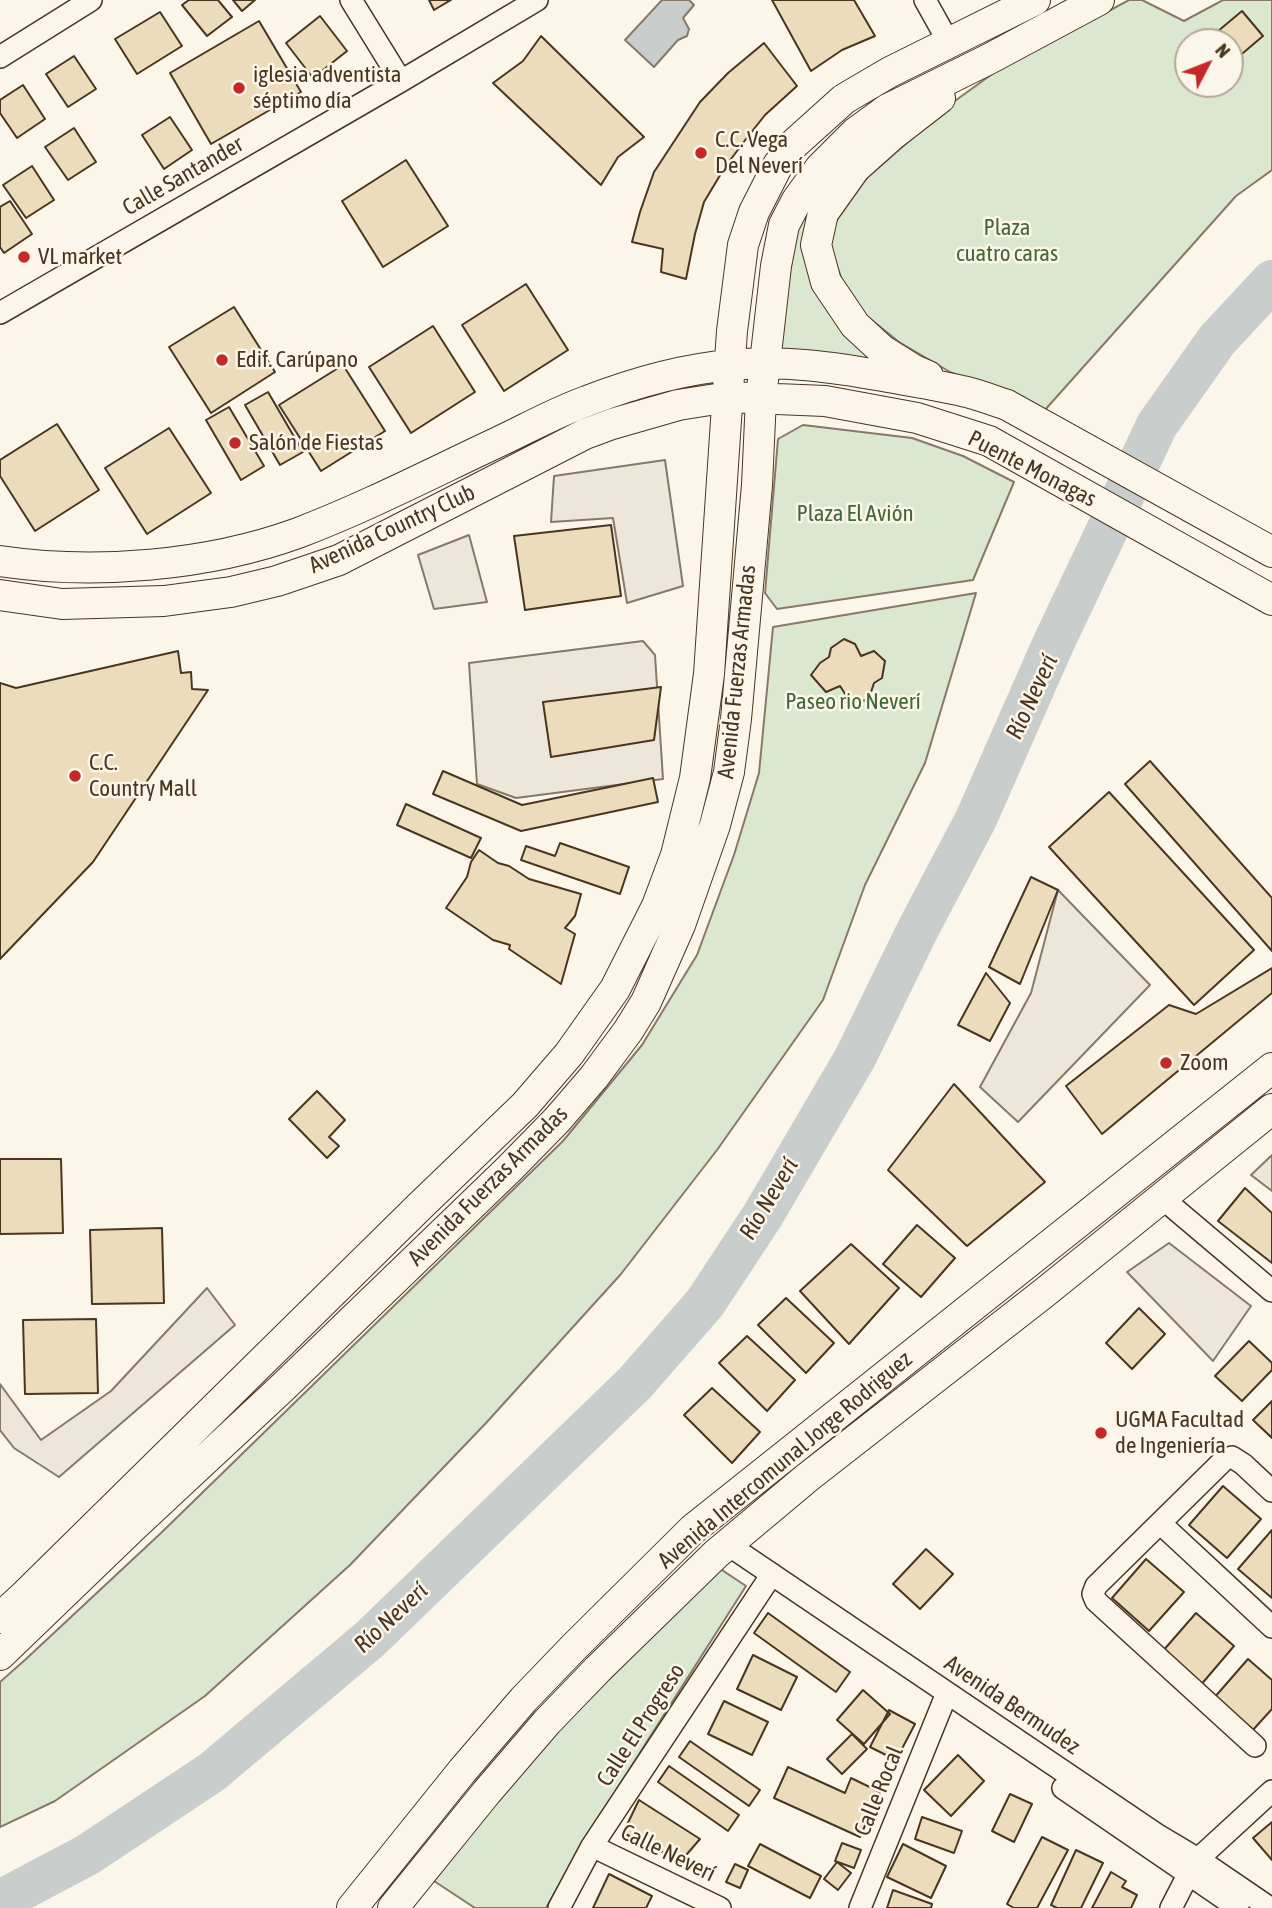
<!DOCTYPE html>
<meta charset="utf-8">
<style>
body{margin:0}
#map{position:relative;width:1272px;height:1908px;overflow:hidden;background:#fbf6e9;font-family:"Asap Condensed",sans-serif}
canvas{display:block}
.north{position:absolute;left:1174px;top:28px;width:70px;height:70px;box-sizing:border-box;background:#fbf6e9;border:2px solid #b4a999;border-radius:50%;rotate:48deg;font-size:19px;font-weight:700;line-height:28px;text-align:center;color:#4a3520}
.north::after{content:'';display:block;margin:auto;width:24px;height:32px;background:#c62828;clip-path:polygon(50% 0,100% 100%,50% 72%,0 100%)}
</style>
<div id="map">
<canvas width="1272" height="1908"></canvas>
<div class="north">N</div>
</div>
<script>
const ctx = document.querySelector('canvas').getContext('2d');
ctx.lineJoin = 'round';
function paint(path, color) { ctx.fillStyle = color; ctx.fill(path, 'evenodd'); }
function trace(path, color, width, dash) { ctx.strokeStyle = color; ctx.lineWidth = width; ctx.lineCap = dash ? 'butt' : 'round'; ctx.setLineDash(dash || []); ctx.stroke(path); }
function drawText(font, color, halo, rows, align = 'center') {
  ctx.font = font + ' "Asap Condensed",sans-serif'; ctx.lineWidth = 5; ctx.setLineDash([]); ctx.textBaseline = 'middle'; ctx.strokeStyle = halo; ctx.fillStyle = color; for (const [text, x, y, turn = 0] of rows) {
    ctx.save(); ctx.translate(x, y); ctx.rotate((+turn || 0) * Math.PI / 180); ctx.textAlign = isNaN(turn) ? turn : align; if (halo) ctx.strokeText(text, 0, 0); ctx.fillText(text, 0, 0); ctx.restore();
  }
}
const green = new Path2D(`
 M1129,0H1142L1184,21L1223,0H1272V170L1236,196L1044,411L950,372L899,342L863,313L843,283L830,246L835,223L867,178L952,103L995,72ZM1188,42H1230V84H1188Z
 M828,173L808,241L878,361L772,351L791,233Z
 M803,425L912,438L963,456L1014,482L973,580L777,609L765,593L778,439Z
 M976,593L925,763L865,885L823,1000L717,1150L621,1274L486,1423L350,1565L205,1696L55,1801L0,1827V1682L26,1659L161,1533L563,1141L642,1045L697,955L734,855L759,773L773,627Z
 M719,1568L746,1586L585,1839L546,1908H475L434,1881L501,1794L549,1740Z`);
paint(green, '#dce7d0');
trace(green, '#887966', 2);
const parking = new Path2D(`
 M665,460L683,586L627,603L613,518L551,522L554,476Z
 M469,535L487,602L434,609L418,555Z
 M643,641L655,655L663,779L516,798L477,784L469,663Z
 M1058,890L1150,985L1018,1122L980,1087L1031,993Z
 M1272,1155V1191L1251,1175Z
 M1169,1243L1251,1306L1213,1361L1127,1272Z
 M207,1288L235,1325L59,1477L14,1448L0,1430V1384L41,1440L111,1391Z`);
paint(parking, '#ede7d9');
trace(parking, '#887966', 2);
const water = new Path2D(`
 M662,0H689L694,5L683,18L689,29L687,36L678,40L654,67L625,40Z`);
paint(water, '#c9cecd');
trace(water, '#887966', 2);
trace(new Path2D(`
 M0,1901L87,1855L212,1772L370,1639L635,1383L705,1303L763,1215L855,1058L918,929L976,819L1054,642L1157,425L1217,340L1272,281`), '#c9cecd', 42);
const building = new Path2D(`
 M189,0H218L232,17L207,36L182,5Z
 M233,0H255L242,11Z
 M429,0H451L434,10Z
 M772,0H854L875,36L842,50L811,71Z
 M1242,11L1263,36L1230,64V42H1205Z
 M160,12L182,46L137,74L115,39Z
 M320,16L347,51L313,78L286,43Z
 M259,21L301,92L211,144L170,73Z
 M541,36L644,137L618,157L601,185L493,83L523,61Z
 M764,43L797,86L765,115L746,139L725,167L704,202L695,234L686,279L661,272L663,249L632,242L640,212L654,172L700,102L728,73Z
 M74,56L96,89L68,107L46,74Z
 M23,85L45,119L17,138L0,113V100Z
 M170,117L192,150L164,169L142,135Z
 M74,128L96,162L68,180L45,147Z
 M406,160L448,226L383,267L342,201Z
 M32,166L54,200L26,218L3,185Z
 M10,201L32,234L4,253L0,247V207Z
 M526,284L568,350L504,391L462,325Z
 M234,307L275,372L211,413L169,347Z
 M433,326L475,392L411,433L369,367Z
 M343,365L385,431L321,471L279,405Z
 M268,392L303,452L280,465L245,405Z
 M229,407L264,466L241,480L206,420Z
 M57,424L99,490L35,531L0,476V460Z
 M169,428L211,493L147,534L105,468Z
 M611,525L621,596L525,610L514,536Z
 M844,639L855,644L861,656L874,651L885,661L882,678L874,683L869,698L859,703L849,700L840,686L826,692L811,675L820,663L829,657L831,648Z
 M178,651L181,673L191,672L192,689L208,690L93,862L0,959V683L16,688Z
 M661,687L654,740L551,757L543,702Z
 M1150,761L1272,898V951L1125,784Z
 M443,771L522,805L653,778L658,802L521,831L433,794Z
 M1109,792L1254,950L1194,1005L1049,847Z
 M406,804L481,838L471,858L397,825Z
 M560,843L629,867L620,894L521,860L526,846L555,856Z
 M479,850L498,863L509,866L529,879L581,894L575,916L565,928L575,934L561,984L509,949L510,945L493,940L446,908L467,877L471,862Z
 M1031,877L1058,890L1020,984L989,967Z
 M1272,968V993L1102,1134L1066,1086L1169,1005L1196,1014Z
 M986,973L1010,1003L990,1041L958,1025Z
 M954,1084L1045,1182L967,1246L888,1170Z
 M317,1091L345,1120L329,1137L339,1146L327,1158L289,1119Z
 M0,1159H61L63,1233L0,1234Z
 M1245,1188L1272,1213V1263L1218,1221Z
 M917,1225L955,1258L921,1297L883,1264Z
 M162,1228L164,1303L92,1304L90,1230Z
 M851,1244L899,1288L849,1344L800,1291Z
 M786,1298L834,1343L806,1373L758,1325Z
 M1139,1308L1165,1334L1132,1369L1106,1343Z
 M96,1319L98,1393L25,1394L23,1320Z
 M747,1336L795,1380L767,1411L719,1363Z
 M1249,1341L1272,1363V1370L1242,1401L1215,1376Z
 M712,1388L760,1432L732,1463L684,1415Z
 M1272,1401V1438L1253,1420Z
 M1223,1486L1261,1519L1227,1558L1189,1525Z
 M1272,1530V1598L1238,1569Z
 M926,1549L953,1574L920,1609L893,1584Z
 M1146,1559L1184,1592L1149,1631L1112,1598Z
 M768,1613L850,1672L836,1692L754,1633Z
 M1196,1613L1234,1646L1200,1686L1162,1652Z
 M753,1655L797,1677L781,1710L737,1689Z
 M1248,1659L1272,1680V1709L1252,1731L1214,1698Z
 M863,1690L890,1714L864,1744L837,1720Z
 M724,1701L768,1722L752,1755L708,1734Z
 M889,1710L915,1724L896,1760L870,1747Z
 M852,1734L867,1749L842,1774L827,1759Z
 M690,1741L760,1790L749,1806L679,1757Z
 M958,1755L984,1781L951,1816L924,1790Z
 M669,1766L739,1815L728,1831L658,1782Z
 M788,1767L845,1793L851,1778L880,1792L860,1837L774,1798Z
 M1010,1794L1032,1804L1014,1842L992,1831Z
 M639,1800L700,1839L681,1861L623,1833Z
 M922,1817L962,1831L954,1853L915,1839Z
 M1272,1822V1860L1253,1838Z
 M1042,1837L1068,1850L1037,1908H1014L1007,1904Z
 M842,1843L861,1850L854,1868L835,1861Z
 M760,1844L821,1876L810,1898L748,1866Z
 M903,1844L946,1866L931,1898L887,1877Z
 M1076,1850L1103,1863L1081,1908H1057L1051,1905Z
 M837,1862L851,1873L838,1890L824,1879Z
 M735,1864L748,1870L740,1888L726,1882Z
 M1111,1872L1126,1881L1122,1887L1137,1895L1131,1908H1092Z
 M609,1874L652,1896L646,1908H593Z
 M893,1890L932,1904L931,1908H887Z`);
paint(building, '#ecdcbc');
trace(building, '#4a3520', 2);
const street = new Path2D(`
 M351,0L401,81
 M925,0L949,43
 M0,57L91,0
 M0,313L401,81L537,0
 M1162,1198L1272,1291
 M1160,1523L1225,1459L1232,1457L1243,1464L1272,1491
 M727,1544L1156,1834L1198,1859L1270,1908
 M1255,1746L1096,1601L1093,1594L1096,1586L1160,1523L1272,1627
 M1063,1788L1238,1908
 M592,1846L720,1908
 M559,1908L592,1846L772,1574
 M860,1908L947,1693
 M1171,1908L1188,1875L1198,1859L1272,1791`);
const secondary = new Path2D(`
 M928,376L914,370L882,350L855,325L826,282L816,245L823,213L855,168L891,136L940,98
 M0,561C95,575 207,566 298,533C366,507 430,474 496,443C526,429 556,412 587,401C631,384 683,369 731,365C783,360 832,367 883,376C909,381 936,385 962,391C977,394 992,400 1007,405L1272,552
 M0,595L62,604L164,601L231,592L277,581L339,560L585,434L612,424L678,405L729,397L825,401L917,418L989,441L1272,600
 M0,1618L26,1594L419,1207L525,1105L569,1054L615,989L657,906L676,855L695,778L709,674L732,331L743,245L754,212L778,165L794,144L844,99L890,72L1035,0
 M0,1655L134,1526L281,1389L509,1169L557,1120L594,1077L628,1031L646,1002L680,925L715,825L729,772L736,719L757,485L761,398L776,266L784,225L797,200L820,168L855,133L888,109L989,59L1099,0
 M352,1908L463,1770L524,1699L575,1646L693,1529L1272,1068
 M393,1908L486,1793L547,1722L598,1669L716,1554L808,1477L1044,1293L1272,1109`);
trace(street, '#4a3520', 24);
trace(secondary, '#4a3520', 32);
trace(street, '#fbf6e9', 21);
trace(secondary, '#fbf6e9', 30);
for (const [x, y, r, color] of [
 [239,88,7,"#c62828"],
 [701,153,7,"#c62828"],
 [24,257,7,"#c62828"],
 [222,360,7,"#c62828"],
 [235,443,7,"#c62828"],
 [75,776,7,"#c62828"],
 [1166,1063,7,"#c62828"],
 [1101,1433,7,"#c62828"]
]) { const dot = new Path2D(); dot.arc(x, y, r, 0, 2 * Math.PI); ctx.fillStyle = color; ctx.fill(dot); trace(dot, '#fbf6e9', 2.5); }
drawText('23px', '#4a3520', '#fbf6e9', [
 ["iglesia adventista",253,75],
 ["séptimo día",253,101],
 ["C.C. Vega",715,140],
 ["Del Neverí",715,166],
 ["VL market",38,257],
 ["Edif. Carúpano",236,360],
 ["Salón de Fiestas",249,443],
 ["C.C.",89,763],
 ["Country Mall",89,789],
 ["Zoom",1180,1063],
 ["UGMA Facultad",1115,1420],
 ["de Ingeniería",1115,1446]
], 'left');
drawText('23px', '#4a3520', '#fbf6e9', [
 ["Calle Santander",183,176,-30],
 ["Puente Monagas",1032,469,27],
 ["Avenida Country Club",392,529,-25],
 ["Avenida Fuerzas Armadas",737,672,-84],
 ["Avenida Fuerzas Armadas",488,1186,-45],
 ["Avenida Intercomunal Jorge Rodriguez",785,1460,-40],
 ["Avenida Bermudez",1012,1705,34],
 ["Calle El Progreso",641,1725,-57],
 ["Calle Rocal",879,1791,-68],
 ["Calle Neverí",668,1853,26]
]);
drawText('23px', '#436837', '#fbf6e9', [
 ["Plaza",1007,228],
 ["cuatro caras",1007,254],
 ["Plaza El Avión",855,514],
 ["Paseo rio Neverí",853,702]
]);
drawText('italic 24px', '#4a3520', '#fbf6e9', [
 ["Río Neverí",1032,697,-65],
 ["Río Neverí",769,1199,-59],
 ["Río Neverí",391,1618,-43]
]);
</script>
